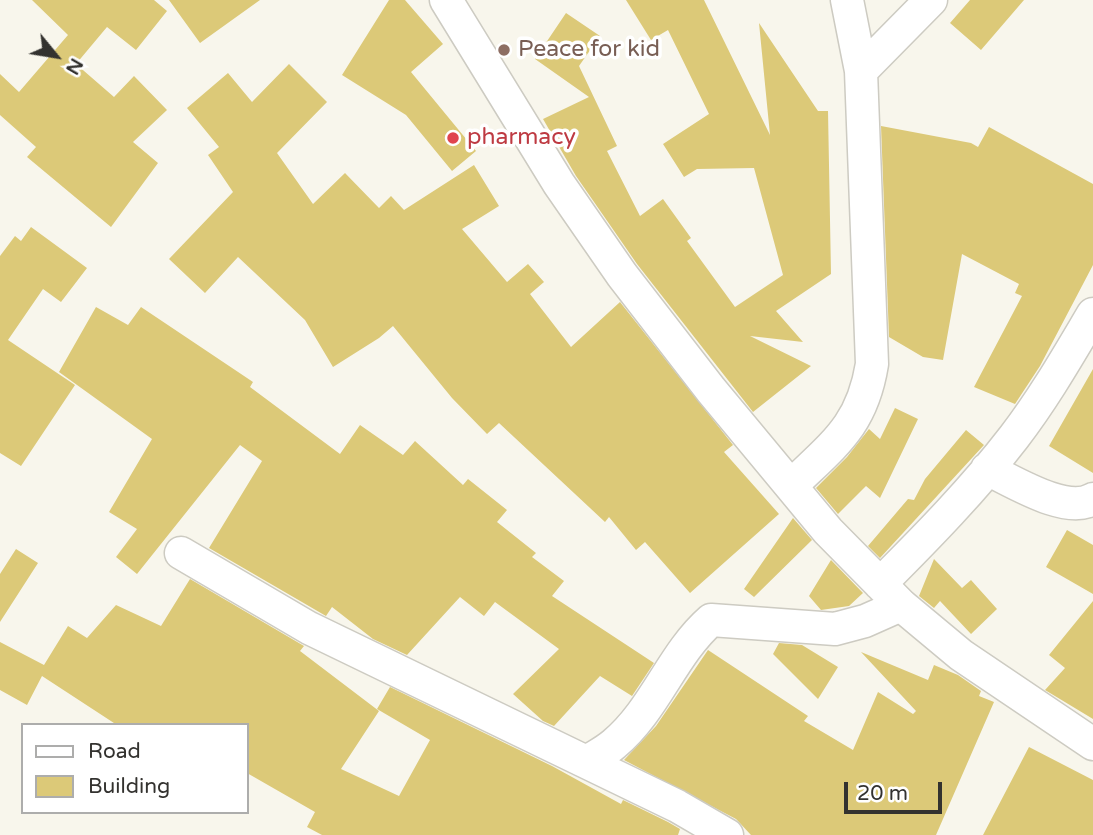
<!DOCTYPE html>
<style>
body{margin:0}
#map{position:relative;width:1093px;height:835px;overflow:hidden;background:#f8f6ec;font-family:"Varela Round",sans-serif}
canvas{display:block}
.legend{position:absolute;left:21px;top:723px;width:228px;height:91px;box-sizing:border-box;background:#fff;border:2px solid #adadac;margin:0;padding:9px 12px;list-style:none;font-size:21px;color:#33322f}
.legend li{display:flex;align-items:center;gap:14px;height:35px}
.legend b{width:35px;border:2px solid #adadac}
.north{position:absolute;left:21px;top:21px;width:70px;height:70px;-webkit-text-stroke:5px #fff;paint-order:stroke;rotate:120deg;font-size:19px;font-weight:700;line-height:28px;text-align:center;color:#33322f}
.north::after{content:'';display:block;margin:auto;width:24px;height:32px;background:#33322f;clip-path:polygon(50% 0,100% 100%,50% 72%,0 100%)}
.scale{position:absolute;left:844px;top:782px;width:98px;height:32px;box-sizing:border-box;border:4px solid #33322f;border-top:0;padding-left:9px;font-size:21px;line-height:24px;white-space:nowrap;color:#33322f;-webkit-text-stroke:5px #fff;paint-order:stroke}
</style>
<div id="map">
<canvas width="1093" height="835"></canvas>
<ul class="legend">
<li><b style="height:9px;background:#fff"></b>Road</li>
<li><b style="height:19px;background:#dcc978"></b>Building</li>
</ul>
<div class="north">N</div>
<div class="scale">20 m</div>
</div>
<script>
const ctx = document.querySelector('canvas').getContext('2d');
ctx.lineJoin = 'round';
function paint(path, color) { ctx.fillStyle = color; ctx.fill(path, 'evenodd'); }
function trace(path, color, width, dash) { ctx.strokeStyle = color; ctx.lineWidth = width; ctx.lineCap = dash ? 'butt' : 'round'; ctx.setLineDash(dash || []); ctx.stroke(path); }
function drawText(font, color, halo, rows, align = 'center') {
  ctx.font = font + ' "Varela Round",sans-serif'; ctx.lineWidth = 7; ctx.setLineDash([]); ctx.textBaseline = 'middle'; ctx.strokeStyle = halo; ctx.fillStyle = color; for (const [text, x, y, turn = 0] of rows) {
    ctx.save(); ctx.translate(x, y); ctx.rotate((+turn || 0) * Math.PI / 180); ctx.textAlign = isNaN(turn) ? turn : align; if (halo) ctx.strokeText(text, 0, 0); ctx.fillText(text, 0, 0); ctx.restore();
  }
}
paint(new Path2D(`
 M32,0H154L167,11L136,50L107,27L76,64L114,97L134,76L167,110L133,142L158,163L111,227L27,157L36,147L0,115V74L19,92L68,35Z
 M169,0H260L200,43Z
 M389,0H405L443,44L411,72L476,151L452,171L406,115L342,75Z
 M626,0H704L770,135L759,23L818,111H828L831,274L776,311L803,342L750,336L811,366L753,412L637,264L576,176L543,119L589,97L535,59L566,13L600,36L579,66L617,146L607,151L640,216L663,199L691,238L687,241L735,307L783,275L754,168L697,169L684,177L663,144L709,114L668,30L651,40Z
 M970,0H1024L981,50L950,23Z
 M289,64L327,102L277,153L313,204L345,173L379,208L391,196L404,210L474,165L499,206L462,229L507,282L528,264L544,282L530,294L571,347L620,302L733,445L724,452L779,514L690,593L645,542L636,550L609,517L605,522L499,423L487,434L452,398L393,326L379,338L333,367L305,320L238,257L205,293L169,259L233,192L208,155L219,147L187,108L228,73L252,102Z
 M881,126L971,143L978,147L989,127L1093,184V265L1040,366L1015,404L974,387L1022,296L1015,293L1019,284L962,254L943,360L923,357L889,337Z
 M31,227L87,268L61,302L43,289L8,340L75,385L21,466L0,453V256L15,236L21,241Z
 M96,307L128,325L141,307L253,382L250,387L340,454L360,425L403,455L415,441L463,485L468,479L507,510L497,522L536,553L532,557L564,581L552,596L654,663L632,696L600,676L554,726L543,721L513,694L559,649L495,602L484,616L460,597L407,655L373,639L332,607L326,616L209,548L262,461L240,445L137,574L116,557L137,529L109,512L152,439L59,372Z
 M1093,369V473L1049,446Z
 M895,408L918,419L880,498L866,486L838,514L816,488L847,457L869,429L880,439Z
 M966,430L984,445L880,558L868,546L908,499L914,500L925,479Z
 M793,518L812,540L754,597L744,589Z
 M1067,530L1093,545V594L1046,567Z
 M16,549L38,563L0,622V574Z
 M934,559L962,588L971,580L997,609L971,634L940,601L934,608L919,596Z
 M831,560L863,593L849,606L821,610L809,596Z
 M190,579L304,646L300,651L379,711L341,769L399,796L430,740L377,709L390,687L552,766L621,804L623,800L668,822L680,829L678,835H322L307,827L315,812L247,773V725H117L42,676L27,705L0,690V642L44,665L68,626L87,638L116,605L161,626Z
 M1093,601V719L1045,690L1065,668L1049,655Z
 M779,643L802,645L838,667L818,699L773,654Z
 M708,650L808,716L804,721L853,750L878,692L913,714L916,711L861,652L928,680L934,665L958,675L981,691L979,696L994,702L936,835H751L736,819L624,760L656,726Z
 M1029,747L1093,780V835H983Z`), '#dcc978');
const street = new Path2D(`
 M446,0L559,184L622,275L711,390L828,531L901,605L961,655L1093,744
 M861,71L931,0
 M987,469C1013,481 1066,515 1093,499
 M791,486C834,444 862,426 872,364L861,71L847,0
 M181,553L309,628L677,806L727,835
 M880,584C927,537 974,489 1014,437C1044,398 1068,356 1093,314
 M587,762C596,756 606,751 614,744C655,710 672,654 711,620L835,629L865,621L901,605`);
trace(street, '#cdcbc2', 35);
trace(street, '#fff', 32);
for (const [x, y, r, color] of [
 [504,50,7,"#8d6e63"],
 [453,138,7,"#e0444e"]
]) { const dot = new Path2D(); dot.arc(x, y, r, 0, 2 * Math.PI); ctx.fillStyle = color; ctx.fill(dot); trace(dot, '#fff', 2.5); }
drawText('23px', '#785e54', '#fff', [
 ["Peace for kid",518,50]
], 'left');
drawText('23px', '#be3a42', '#fff', [
 ["pharmacy",467,138]
], 'left');
</script>
